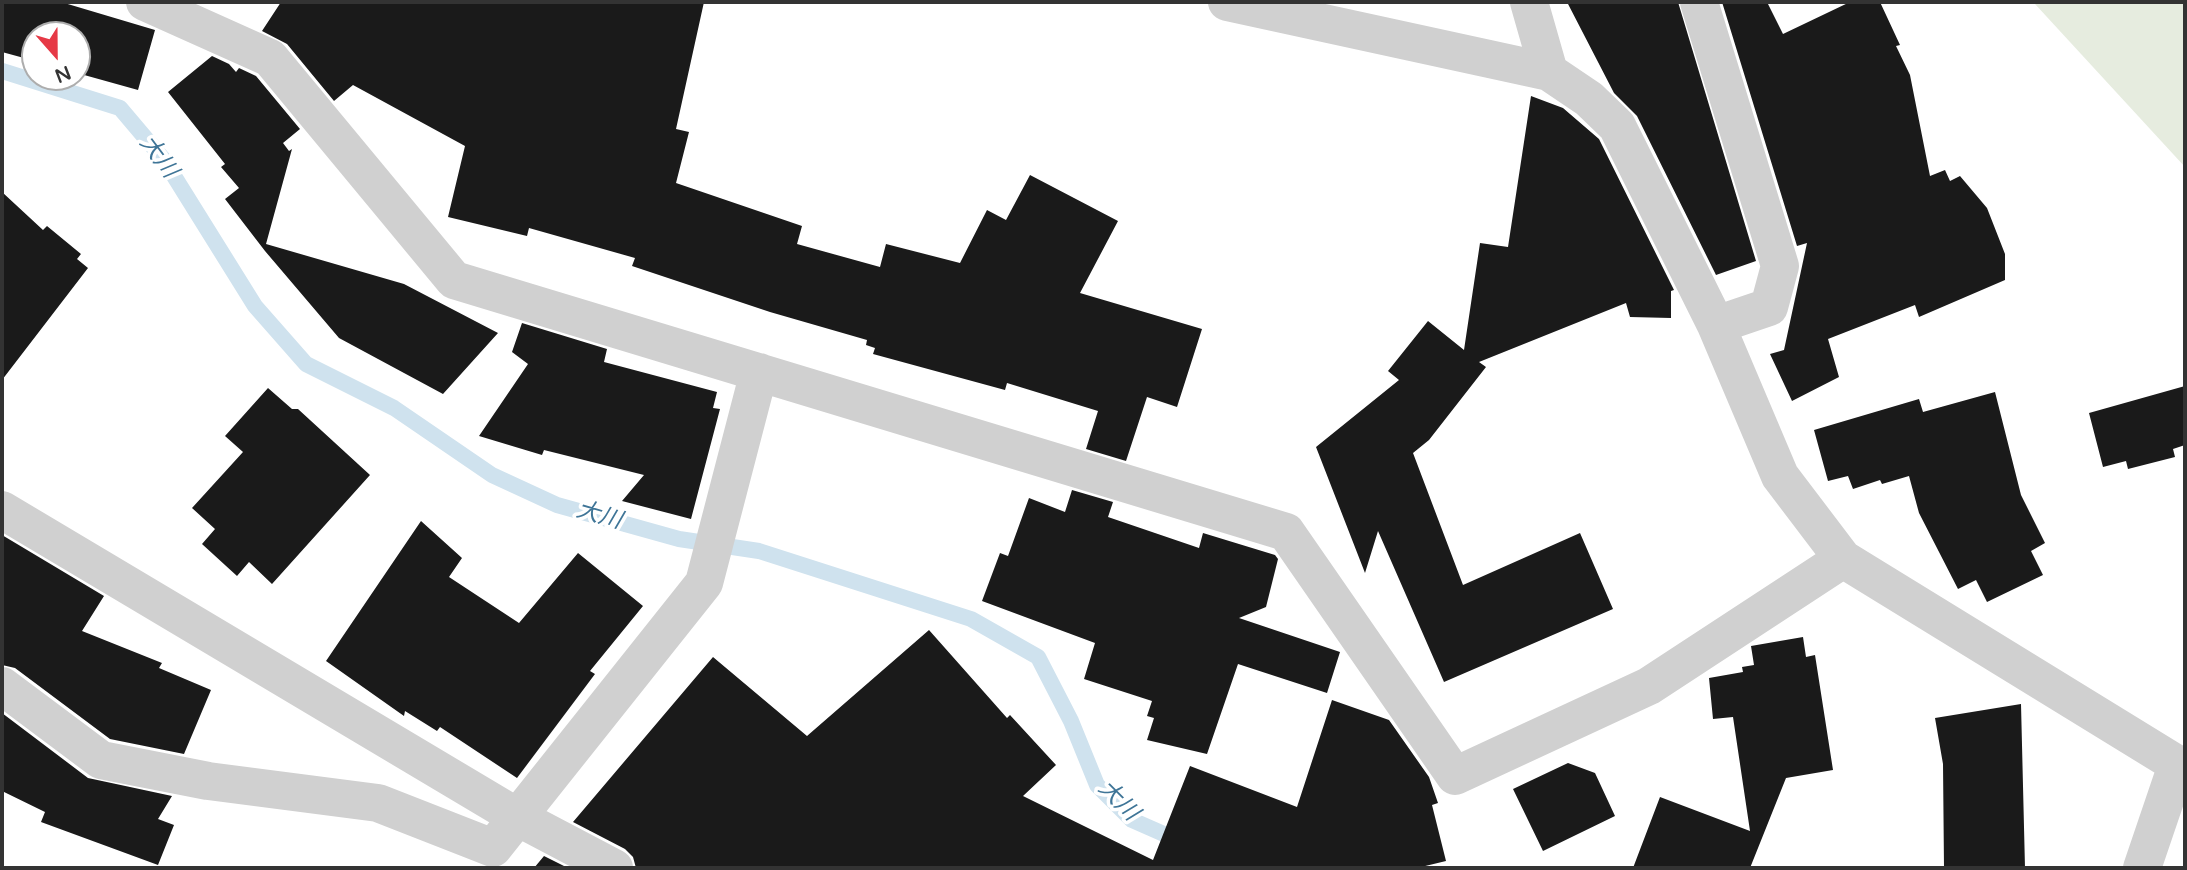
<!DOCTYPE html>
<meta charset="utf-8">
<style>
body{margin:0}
#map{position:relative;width:2187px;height:870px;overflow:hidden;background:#fff;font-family:"Varela Round",sans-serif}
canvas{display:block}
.frame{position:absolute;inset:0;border:4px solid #333;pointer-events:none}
.north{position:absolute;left:21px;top:21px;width:70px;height:70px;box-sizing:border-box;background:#fff;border:2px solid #adadad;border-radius:50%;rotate:159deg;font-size:19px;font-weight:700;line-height:28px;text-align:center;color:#333}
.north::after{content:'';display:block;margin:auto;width:24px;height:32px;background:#e63946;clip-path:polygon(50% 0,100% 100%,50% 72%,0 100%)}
</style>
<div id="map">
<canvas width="2187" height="870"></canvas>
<div class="frame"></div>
<div class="north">N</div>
</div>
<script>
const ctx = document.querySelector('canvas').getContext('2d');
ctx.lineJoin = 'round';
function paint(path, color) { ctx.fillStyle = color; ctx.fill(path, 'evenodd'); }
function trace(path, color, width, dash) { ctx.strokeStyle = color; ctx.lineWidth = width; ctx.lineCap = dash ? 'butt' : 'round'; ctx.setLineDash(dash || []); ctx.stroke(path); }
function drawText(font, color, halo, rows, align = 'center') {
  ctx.font = font + ' "Varela Round","Noto Sans JP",sans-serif'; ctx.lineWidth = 7; ctx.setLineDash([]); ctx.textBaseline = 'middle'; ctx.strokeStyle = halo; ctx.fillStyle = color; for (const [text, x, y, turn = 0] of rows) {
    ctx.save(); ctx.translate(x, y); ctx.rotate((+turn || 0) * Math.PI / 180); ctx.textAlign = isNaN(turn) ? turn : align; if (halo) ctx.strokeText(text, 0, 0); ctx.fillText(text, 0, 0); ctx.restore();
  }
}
paint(new Path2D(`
 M2034,2H2185V167L2035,4Z`), '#e6ecdf');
trace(new Path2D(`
 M2,71L120,108L164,160L255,306L306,364L394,408L492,475L557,505L679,539L759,551L971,619L1038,657L1071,721L1097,785L1132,820L1182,842`), '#cfe2ee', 16);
paint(new Path2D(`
 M2,2H61L155,30L138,90L77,73V35H35V61L2,52Z
 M281,2H704L676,129L689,132L676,183L802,226L797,244L880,267L886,244L960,263L987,210L1006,220L1030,175L1118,221L1080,293L1202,329L1177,407L1147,397L1126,461L1086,449L1098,411L1007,383L1005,390L873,354L875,348L866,345L867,340L770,312L632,266L635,258L529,228L527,236L448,217L465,146L353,85L334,101L287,44L262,31Z
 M1567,2H1678L1756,261L1716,275L1637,116L1614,93Z
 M1722,2H1767L1783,34L1850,2H1880L1900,45L1896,46L1910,75L1930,176L1945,170L1950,181L1960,176L1987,208L2005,254V280L1919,317L1915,305L1828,339L1839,377L1792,401L1770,354L1784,350L1807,243L1797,246Z
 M212,56L229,64L236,72L239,68L256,76L300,129L283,143L289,151L292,149L266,244L404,284L498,333L443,394L339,338L265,251L225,199L239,188L221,167L225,164L168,92Z
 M1531,96L1563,108L1599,139L1674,290L1671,291V318L1630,317L1626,303L1479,362L1486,367L1429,440L1413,453L1463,585L1580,533L1613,609L1444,682L1378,531L1365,573L1316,447L1399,380L1388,371L1428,321L1464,350L1480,243L1508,247Z
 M2,192L43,230L47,226L81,254L77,259L88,268L2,380Z
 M522,323L607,349L604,362L717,392L713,408L720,409L691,519L622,501L644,475L544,450L542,455L479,436L528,364L512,352Z
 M2185,386V445L2173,449L2175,457L2128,469L2126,461L2103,467L2089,413Z
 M268,388L292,409H298L370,475L272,584L249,562L237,576L202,544L215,529L192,508L243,452L225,436Z
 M1995,392L2021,495L2045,543L2031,551L2043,575L1987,602L1976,580L1958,589L1919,513L1909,476L1882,484L1880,480L1853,489L1848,476L1828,481L1814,430L1919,399L1923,412Z
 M1072,490L1113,502L1108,517L1199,548L1203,533L1275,555L1278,559L1266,607L1239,618L1340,652L1327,693L1238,664L1207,754L1147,740L1154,718L1147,716L1152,701L1084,679L1095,643L982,601L1000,553L1008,556L1029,498L1065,512Z
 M421,521L462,558L449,577L519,623L578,553L643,606L590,671L595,674L517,778L440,727L437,731L405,711L404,716L326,661Z
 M2,535L104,596L82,631L162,663L159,668L211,690L184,754L110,739L15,668L2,665Z
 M929,630L1007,718L1010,715L1056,765L1023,796L1153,860L1190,766L1297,807L1332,700L1389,720L1429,777L1438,803L1432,805L1446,861L1417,868H636L633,857L625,849L573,822L713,657L807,736Z
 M1803,637L1806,657L1815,655L1833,770L1786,778L1750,868H1633L1660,797L1750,831L1733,717L1713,719L1709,678L1743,672L1742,667L1754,665L1751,646Z
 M2021,704L2025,868H1944L1943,764L1935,718Z
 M2,713L88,778L172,796L158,819L174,825L158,865L41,822L45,812L2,791Z
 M1568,763L1595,773L1615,816L1543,851L1513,789Z
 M544,856L568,868H534Z`), '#1a1a1a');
trace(new Path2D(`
 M145,2L270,58L454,280L1286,532L1455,776L1649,686L1843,559
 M1227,2L1549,72L1589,99L1617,126L1716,325L1780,476L1843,559L2185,769
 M1529,2L1549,72
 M1699,2L1780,266L1769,307L1716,325
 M2,510L519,818L614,868
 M2,686L101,760L208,781L378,803L493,848L704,583L759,372
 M2142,868L2177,765`), '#d0d0d0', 38);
drawText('italic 23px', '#3f7597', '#fff', [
 ["大川",158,157,53],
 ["大川",599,516,16],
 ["大川",1118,801,45]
]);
</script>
